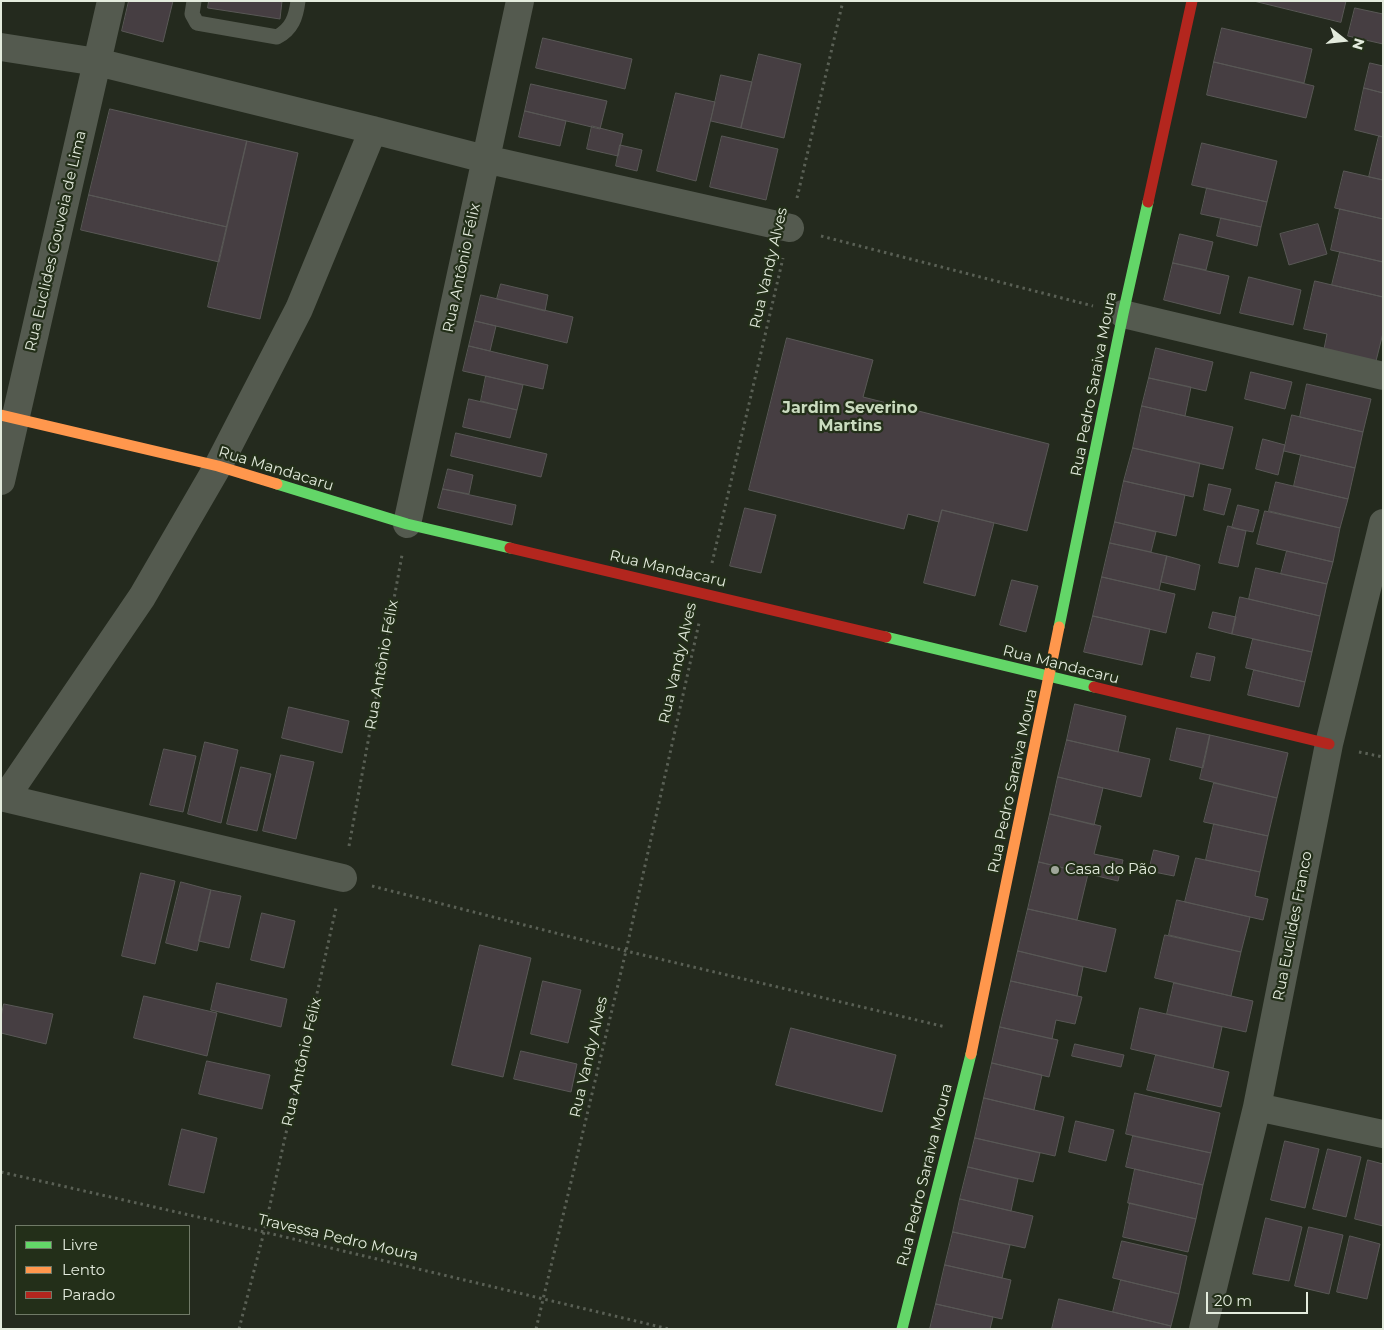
<!DOCTYPE html>
<meta charset="utf-8">
<style>
body{margin:0}
#map{position:relative;width:1384px;height:1330px;overflow:hidden;background:#242a1e;font-family:Montserrat,sans-serif}
canvas{display:block}
.frame{position:absolute;inset:0;border:2px solid #e3ebdd;pointer-events:none}
.legend{position:absolute;left:15px;top:1225px;width:175px;height:90px;box-sizing:border-box;background:#232f19;border:1px solid #707a67;margin:0;padding:6px 9px;list-style:none;font-size:15px;color:#e3ebdd}
.legend li{display:flex;align-items:center;gap:10px;height:25px}
.legend b{width:25px;border:1px solid #707a67}
.north{position:absolute;left:1319px;top:15px;width:50px;height:50px;-webkit-text-stroke:4px #232f19;paint-order:stroke;rotate:106deg;font-size:14px;font-weight:700;line-height:20px;text-align:center;color:#e3ebdd}
.north::after{content:'';display:block;margin:auto;width:18px;height:22px;background:#e3ebdd;clip-path:polygon(50% 0,100% 100%,50% 72%,0 100%)}
.scale{position:absolute;left:1206px;top:1292px;width:102px;height:22px;box-sizing:border-box;border:2px solid #e3ebdd;border-top:0;padding-left:6px;font-size:15px;line-height:18px;white-space:nowrap;color:#e3ebdd;-webkit-text-stroke:4px #232f19;paint-order:stroke}
</style>
<div id="map">
<canvas width="1384" height="1330"></canvas>
<div class="frame"></div>
<ul class="legend">
<li><b style="height:6px;background:#63d668"></b>Livre</li>
<li><b style="height:6px;background:#ff974d"></b>Lento</li>
<li><b style="height:6px;background:#b3261e"></b>Parado</li>
</ul>
<div class="north">N</div>
<div class="scale">20 m</div>
</div>
<script>
const ctx = document.querySelector('canvas').getContext('2d');
ctx.lineJoin = 'round';
function paint(path, color) { ctx.fillStyle = color; ctx.fill(path, 'evenodd'); }
function trace(path, color, width, dash) { ctx.strokeStyle = color; ctx.lineWidth = width; ctx.lineCap = dash ? 'butt' : 'round'; ctx.setLineDash(dash || []); ctx.stroke(path); }
function drawText(font, color, halo, rows, align = 'center') {
  ctx.font = font + ' Montserrat,sans-serif'; ctx.lineWidth = 4.5; ctx.setLineDash([]); ctx.textBaseline = 'middle'; ctx.strokeStyle = halo; ctx.fillStyle = color; for (const [text, x, y, turn = 0] of rows) {
    ctx.save(); ctx.translate(x, y); ctx.rotate((+turn || 0) * Math.PI / 180); ctx.textAlign = isNaN(turn) ? turn : align; if (halo) ctx.strokeText(text, 0, 0); ctx.fillText(text, 0, 0); ctx.restore();
  }
}
const building = new Path2D(`
 M129,1H173L163,42L122,31Z
 M209,1H282L280,19L208,8Z
 M1254,1H1346L1341,22Z
 M1355,8L1383,14V44L1348,36Z
 M1222,28L1312,49L1304,83L1214,62Z
 M543,38L632,59L625,89L536,68Z
 M759,54L801,64L784,138L741,128Z
 M1214,62L1314,86L1306,118L1207,95Z
 M1370,63L1383,66V93L1364,88Z
 M721,75L752,82L741,128L711,121Z
 M531,84L607,101L600,129L525,111Z
 M1364,88L1383,93V137L1355,130Z
 M676,93L715,102L696,181L657,171Z
 M110,109L247,141L227,227L89,195Z
 M525,111L566,121L560,146L519,137Z
 M592,126L623,134L618,156L587,149Z
 M722,136L778,149L766,200L710,187Z
 M1379,136L1383,137V180L1369,177Z
 M247,141L298,153L260,319L208,307Z
 M1202,143L1277,161L1267,202L1192,185Z
 M620,145L642,150L637,171L616,166Z
 M1344,171L1383,180V219L1335,208Z
 M1207,188L1267,202L1261,227L1201,214Z
 M89,195L227,227L219,262L81,230Z
 M1340,209L1383,219V262L1331,250Z
 M1221,218L1261,227L1257,246L1217,236Z
 M1318,224L1327,254L1289,265L1280,234Z
 M1180,234L1213,242L1206,270L1173,263Z
 M1340,252L1383,262V297L1332,285Z
 M1173,263L1229,276L1220,314L1164,300Z
 M1249,277L1301,290L1293,325L1240,313Z
 M1315,281L1383,297V333L1376,361L1324,349L1327,334L1304,329Z
 M501,284L548,295L545,311L497,299Z
 M481,295L573,317L567,343L475,321Z
 M475,321L496,326L490,351L469,346Z
 M787,338L873,360L863,397L1049,444L1027,531L942,510L939,522L908,514L904,529L749,490Z
 M469,346L548,365L543,389L463,371Z
 M1156,348L1213,362L1206,391L1149,378Z
 M1251,372L1292,382L1285,409L1245,399Z
 M486,376L523,385L517,410L481,401Z
 M1149,378L1191,387L1185,416L1142,406Z
 M1307,384L1371,399L1363,432L1300,417Z
 M469,399L517,410L510,438L463,427Z
 M1142,406L1233,427L1223,469L1133,448Z
 M1292,415L1363,432L1355,468L1284,451Z
 M456,433L547,454L541,477L451,456Z
 M1263,439L1285,445L1278,475L1256,469Z
 M1133,448L1200,463L1193,497L1124,481Z
 M1301,455L1355,468L1348,499L1294,486Z
 M448,469L473,475L469,494L443,489Z
 M1124,481L1185,495L1176,536L1115,522Z
 M1276,482L1348,499L1340,528L1269,511Z
 M1209,484L1231,489L1224,515L1204,510Z
 M443,489L516,505L512,525L438,508Z
 M1238,505L1259,510L1253,532L1232,528Z
 M745,508L776,515L761,573L730,566Z
 M942,510L994,523L975,596L924,583Z
 M1265,511L1340,528L1333,562L1257,544Z
 M1115,522L1156,532L1151,552L1110,543Z
 M1228,526L1246,531L1238,567L1219,563Z
 M1110,543L1167,556L1159,590L1102,577Z
 M1287,551L1333,562L1327,584L1281,574Z
 M1167,556L1200,565L1195,590L1161,582Z
 M1256,568L1327,584L1320,616L1249,599Z
 M1102,577L1175,594L1166,633L1093,616Z
 M1012,580L1038,586L1026,632L1000,625Z
 M1240,597L1320,616L1312,652L1232,634Z
 M1213,612L1236,617L1232,634L1209,628Z
 M1093,616L1150,629L1142,665L1084,652Z
 M1253,639L1312,652L1305,682L1246,668Z
 M1197,653L1215,657L1210,681L1191,677Z
 M1254,670L1305,682L1299,707L1248,695Z
 M1075,704L1126,716L1118,752L1067,740Z
 M289,707L349,721L342,753L282,738Z
 M1177,728L1210,735L1203,768L1170,760Z
 M1210,735L1288,753L1277,798L1200,779Z
 M1067,740L1150,759L1141,797L1058,777Z
 M205,742L238,750L221,823L188,814Z
 M164,749L196,756L183,812L150,805Z
 M281,755L314,762L296,839L263,831Z
 M241,767L271,774L257,831L227,824Z
 M1058,777L1103,788L1094,825L1050,814Z
 M1214,783L1277,798L1268,836L1204,822Z
 M1050,814L1101,826L1094,854L1123,860L1118,881L1039,862Z
 M1214,824L1268,836L1260,872L1206,860Z
 M1154,850L1179,856L1174,876L1149,871Z
 M1196,858L1260,872L1255,896L1268,899L1263,920L1185,902Z
 M1039,862L1088,874L1077,920L1028,909Z
 M141,873L175,881L155,964L122,956Z
 M181,882L211,890L197,951L166,943Z
 M211,890L241,896L229,948L199,941Z
 M1177,900L1250,917L1241,952L1169,935Z
 M1028,909L1116,929L1106,972L1018,951Z
 M262,913L295,921L284,968L251,960Z
 M1165,935L1241,952L1231,996L1155,978Z
 M480,945L531,958L503,1077L452,1065Z
 M1018,951L1083,967L1077,996L1011,981Z
 M543,981L581,990L568,1043L531,1034Z
 M1011,981L1082,997L1075,1024L1056,1020L1052,1039L1000,1027Z
 M217,983L287,999L281,1027L211,1010Z
 M1174,983L1253,1001L1246,1032L1167,1014Z
 M144,996L217,1013L207,1056L134,1038Z
 M4,1004L53,1014L46,1044L1,1033V1017Z
 M1140,1008L1222,1027L1213,1068L1131,1049Z
 M1000,1027L1058,1040L1049,1077L992,1063Z
 M791,1028L896,1055L882,1112L776,1085Z
 M1075,1044L1124,1055L1121,1067L1072,1056Z
 M521,1051L577,1064L571,1092L514,1079Z
 M1156,1055L1229,1072L1221,1107L1147,1090Z
 M207,1061L270,1075L262,1109L199,1094Z
 M992,1063L1042,1075L1034,1110L984,1098Z
 M1135,1093L1220,1113L1211,1153L1126,1134Z
 M984,1098L1064,1117L1055,1156L975,1138Z
 M1076,1121L1114,1130L1106,1161L1069,1152Z
 M182,1129L217,1138L204,1193L169,1185Z
 M1133,1136L1211,1153L1203,1185L1126,1167Z
 M975,1138L1040,1153L1033,1182L968,1167Z
 M1285,1141L1319,1149L1305,1208L1271,1200Z
 M1328,1149L1361,1157L1346,1217L1313,1209Z
 M1368,1160L1383,1164V1226L1355,1219Z
 M968,1167L1018,1179L1011,1211L960,1199Z
 M1135,1169L1203,1185L1196,1219L1128,1203Z
 M960,1199L1033,1216L1025,1248L953,1232Z
 M1130,1203L1196,1219L1188,1252L1123,1237Z
 M1266,1218L1302,1227L1289,1281L1253,1274Z
 M1309,1227L1343,1235L1329,1294L1295,1286Z
 M953,1232L1010,1245L1002,1278L945,1265Z
 M1350,1236L1380,1244L1367,1299L1337,1292Z
 M1122,1241L1187,1256L1179,1294L1113,1278Z
 M945,1265L1011,1280L1002,1319L936,1304Z
 M1121,1280L1179,1294L1171,1326L1113,1312Z
 M1059,1299L1171,1326L1170,1329H1052Z
 M936,1304L993,1317L990,1329H930Z`);
paint(building, '#463e42');
trace(building, '#595856', 1);
trace(new Path2D(`
 M797,198L843,1
 M821,236L1093,306
 M712,563L783,258
 M1359,752L1383,757
 M349,846L402,555
 M372,886L626,951L946,1027
 M1,1172L264,1232L669,1329
 M239,1329L264,1232L336,908
 M536,1329L626,951L699,623`), '#5a6055', 3, [2.5, 4]);
trace(new Path2D(`
 M194,1L192,14L197,23L277,37C292,29 296,17 298,1`), '#545a4f', 15);
trace(new Path2D(`
 M1,47L97,62L373,130L485,159L790,228
 M1123,314L1383,376
 M1,481L111,1
 M407,524L520,1
 M1,797L343,878
 M5,798L142,597L218,466L299,309L373,130
 M1257,1107L1383,1134
 M1203,1329L1257,1107L1329,744L1383,523`), '#545a4f', 28);
trace(new Path2D(`
 M277,484L407,524L510,548
 M1059,627L1123,314L1148,202
 M886,637L1094,687
 M902,1329L971,1054`), '#63d668', 11);
trace(new Path2D(`
 M1,415L218,466L277,484
 M971,1054L1059,627`), '#ff974d', 11);
trace(new Path2D(`
 M1148,202L1192,1
 M510,548L886,637
 M1094,687L1329,744`), '#b3261e', 11);
for (const [x, y, r, color] of [
 [1055,870,5,"#a0a79a"]
]) { const dot = new Path2D(); dot.arc(x, y, r, 0, 2 * Math.PI); ctx.fillStyle = color; ctx.fill(dot); trace(dot, '#232f19', 2); }
drawText('15px', '#e3ebdd', '#232f19', [
 ["Rua Euclides Gouveia de Lima",56,241,-77],
 ["Rua Antônio Félix",462,268,-78],
 ["Rua Vandy Alves",769,268,-77],
 ["Rua Pedro Saraiva Moura",1094,384,-79],
 ["Rua Mandacaru",276,469,17],
 ["Rua Mandacaru",668,569,13],
 ["Rua Vandy Alves",678,663,-77],
 ["Rua Antônio Félix",382,665,-80],
 ["Rua Mandacaru",1061,665,14],
 ["Rua Pedro Saraiva Moura",1013,781,-78],
 ["Rua Euclides Franco",1293,926,-79],
 ["Rua Vandy Alves",589,1057,-77],
 ["Rua Antônio Félix",302,1062,-77],
 ["Rua Pedro Saraiva Moura",925,1175,-76],
 ["Travessa Pedro Moura",338,1238,13]
]);
drawText('15px', '#e3ebdd', '#232f19', [
 ["Casa do Pão",1065,870]
], 'left');
drawText('bold 16px', '#cadbbf', '#232f19', [
 ["Jardim Severino",850,408],
 ["Martins",850,426]
]);
</script>
